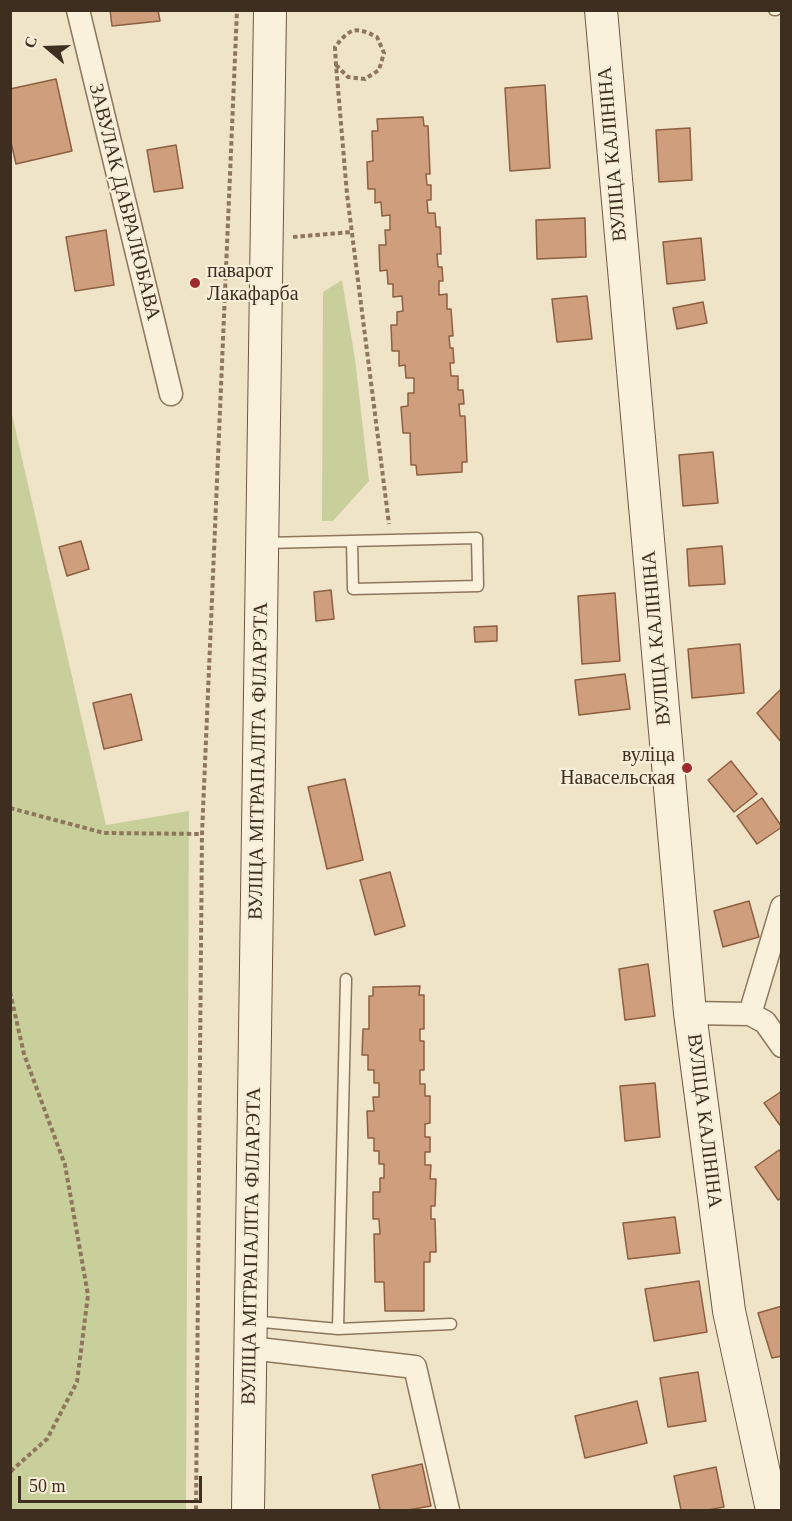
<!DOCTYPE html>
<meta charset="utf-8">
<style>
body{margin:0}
#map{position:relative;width:792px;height:1521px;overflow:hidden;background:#f0e4c8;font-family:"Times New Roman",serif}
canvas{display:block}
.frame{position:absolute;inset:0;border:12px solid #3d2e20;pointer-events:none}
.north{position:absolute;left:18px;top:18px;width:60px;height:60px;-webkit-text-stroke:4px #f7eed8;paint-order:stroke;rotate:289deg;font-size:16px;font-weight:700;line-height:24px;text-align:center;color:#3d2e20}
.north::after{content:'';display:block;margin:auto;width:21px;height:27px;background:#3d2e20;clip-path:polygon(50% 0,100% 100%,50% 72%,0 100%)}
.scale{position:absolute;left:18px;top:1476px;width:184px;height:27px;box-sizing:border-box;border:3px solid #3d2e20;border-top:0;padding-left:8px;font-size:18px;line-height:21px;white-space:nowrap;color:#3d2e20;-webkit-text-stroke:4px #f7eed8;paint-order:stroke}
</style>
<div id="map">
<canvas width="792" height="1521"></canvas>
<div class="frame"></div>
<div class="north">С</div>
<div class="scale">50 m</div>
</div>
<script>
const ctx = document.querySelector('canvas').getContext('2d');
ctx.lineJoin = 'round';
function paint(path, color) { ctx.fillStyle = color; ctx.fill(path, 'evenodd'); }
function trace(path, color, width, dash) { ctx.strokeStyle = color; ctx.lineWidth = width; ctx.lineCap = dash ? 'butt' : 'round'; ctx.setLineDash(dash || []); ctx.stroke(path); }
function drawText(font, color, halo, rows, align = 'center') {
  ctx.font = font + ' "Times New Roman",serif'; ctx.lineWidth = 4.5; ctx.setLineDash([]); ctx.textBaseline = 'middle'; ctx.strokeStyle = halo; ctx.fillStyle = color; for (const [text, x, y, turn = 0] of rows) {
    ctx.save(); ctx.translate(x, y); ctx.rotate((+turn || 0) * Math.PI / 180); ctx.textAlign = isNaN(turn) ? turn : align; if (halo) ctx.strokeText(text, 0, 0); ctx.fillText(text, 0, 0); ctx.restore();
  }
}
paint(new Path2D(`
 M342,280L355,359L369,481L333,521H322L323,292Z
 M11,410L106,825L189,811L186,1510H11Z`), '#c9cf9b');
const building = new Path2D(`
 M110,10H158L160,21L112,26Z
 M56,79L72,151L16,164L10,138V89Z
 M545,85L550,168L510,171L505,88Z
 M423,117L424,126H428L430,174H426L427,185H431V200H427L428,213H435L436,227H440L441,254H437L438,267H442L443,281H439V295L447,294V309H451L453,336H449L450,348H453L454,363H450L451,376H458V390H463L464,404H459L460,416H465L467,462H462V472L417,475L416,465H411L410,433H403L401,407L408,406V393H414V378H406L405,365L399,366V351H392L391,325H397V312L403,311L402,296L393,297V284H388L387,270L380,271L379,245H386L385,230H390V215L382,216L381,202L375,203V189H368L367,162L373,161L372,131H378L377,119Z
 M690,128L692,180L659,182L656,130Z
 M176,145L183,188L154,192L147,150Z
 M585,218L586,257L537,259L536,220Z
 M106,230L114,285L75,291L66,237Z
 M701,238L705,280L667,284L663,242Z
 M587,296L592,339L557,342L552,299Z
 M703,302L707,323L677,329L673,308Z
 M713,452L718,503L683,506L679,455Z
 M81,541L89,569L67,576L59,547Z
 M722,546L725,584L689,586L687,549Z
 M331,590L334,619L316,621L314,592Z
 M615,593L620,661L582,664L578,596Z
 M497,626V641L475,642L474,627Z
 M740,644L744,693L692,698L688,649Z
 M625,674L630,709L579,715L575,680Z
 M782,688V743L757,713Z
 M131,694L142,740L104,749L93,703Z
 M731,761L757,794L734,812L708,780Z
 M345,779L363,860L327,869L308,787Z
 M762,798L782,827L757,844L737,816Z
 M390,872L405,926L375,935L360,880Z
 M749,901L759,937L723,947L714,911Z
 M648,964L655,1016L625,1020L619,969Z
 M420,986L419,995H424V1029H420V1041H424V1070H420V1084H425V1096H430V1123L425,1124V1137H430V1152H425V1165H431L430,1179H436L435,1206H431V1219H435L436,1252H430V1262H424V1311H385L384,1282H375L374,1234H380L379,1219H373V1192H380V1178H384V1164H379V1151H374V1138H368L367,1111H374L373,1097H379V1083H374V1070H368V1055H362L363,1029H369V996H373V987Z
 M655,1083L660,1137L625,1141L620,1086Z
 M782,1091V1128L764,1103Z
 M779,1150L782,1154V1198L778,1200L755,1167Z
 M675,1217L680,1253L628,1259L623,1223Z
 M699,1281L707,1332L654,1341L645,1289Z
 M782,1306V1356L772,1358L758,1313Z
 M698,1372L706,1421L668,1427L660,1378Z
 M637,1401L647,1443L585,1458L575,1416Z
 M422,1464L431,1506L408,1510H380L372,1475Z
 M716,1467L724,1507L707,1510H681L674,1476Z`);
paint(building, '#cf9f7d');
trace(building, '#8d5f41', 1.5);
const service = new Path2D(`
 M774,10H776
 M265,543L477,538L478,586L353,589L352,541
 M252,1321L338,1329L451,1324
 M338,1329L346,979`);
const minor = new Path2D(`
 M78,10L171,394
 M690,1013L750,1014L765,1022L782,1046
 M750,1014L782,907
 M251,1350H267L415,1367L448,1510`);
const secondary = new Path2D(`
 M601,10L690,1013L729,1311L772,1510
 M248,1510L270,10`);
trace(service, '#8d765c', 13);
trace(minor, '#8d765c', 25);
trace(secondary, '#6f573f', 34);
trace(new Path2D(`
 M336,65L348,77L365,79L379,70L384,53L377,37C355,26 350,28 335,47L336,65L347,194L389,524
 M293,237L352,232
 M10,808L104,833L202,834
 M10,992L24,1054L65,1165L88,1295L77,1382L47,1439L10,1472
 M196,1510L202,834L237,10`), '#8d765c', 4, [4.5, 3]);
trace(service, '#faf1dc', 10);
trace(minor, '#faf1dc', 22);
trace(secondary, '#faf1dc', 32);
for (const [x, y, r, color] of [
 [195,283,6,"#9e2a2b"],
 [687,768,6,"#9e2a2b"]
]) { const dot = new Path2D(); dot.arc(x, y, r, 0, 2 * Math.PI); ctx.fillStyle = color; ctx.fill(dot); trace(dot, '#f7eed8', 2); }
drawText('20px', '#3d2e20', '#f7eed8', [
 ["ВУЛІЦА КАЛІНІНА",613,154,-95],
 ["ЗАВУЛАК ДАБРАЛЮБАВА",124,202,76],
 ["ВУЛІЦА КАЛІНІНА",657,638,-95],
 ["ВУЛІЦА МІТРАПАЛІТА ФІЛАРЭТА",259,761,-89],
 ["ВУЛІЦА КАЛІНІНА",704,1121,83],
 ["ВУЛІЦА МІТРАПАЛІТА ФІЛАРЭТА",252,1246,-89]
]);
drawText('20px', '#3d2e20', '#f7eed8', [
 ["паварот",207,272],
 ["Лакафарба",207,295],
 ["вуліца",675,756,"right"],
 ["Навасельская",675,779,"right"]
], 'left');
</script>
